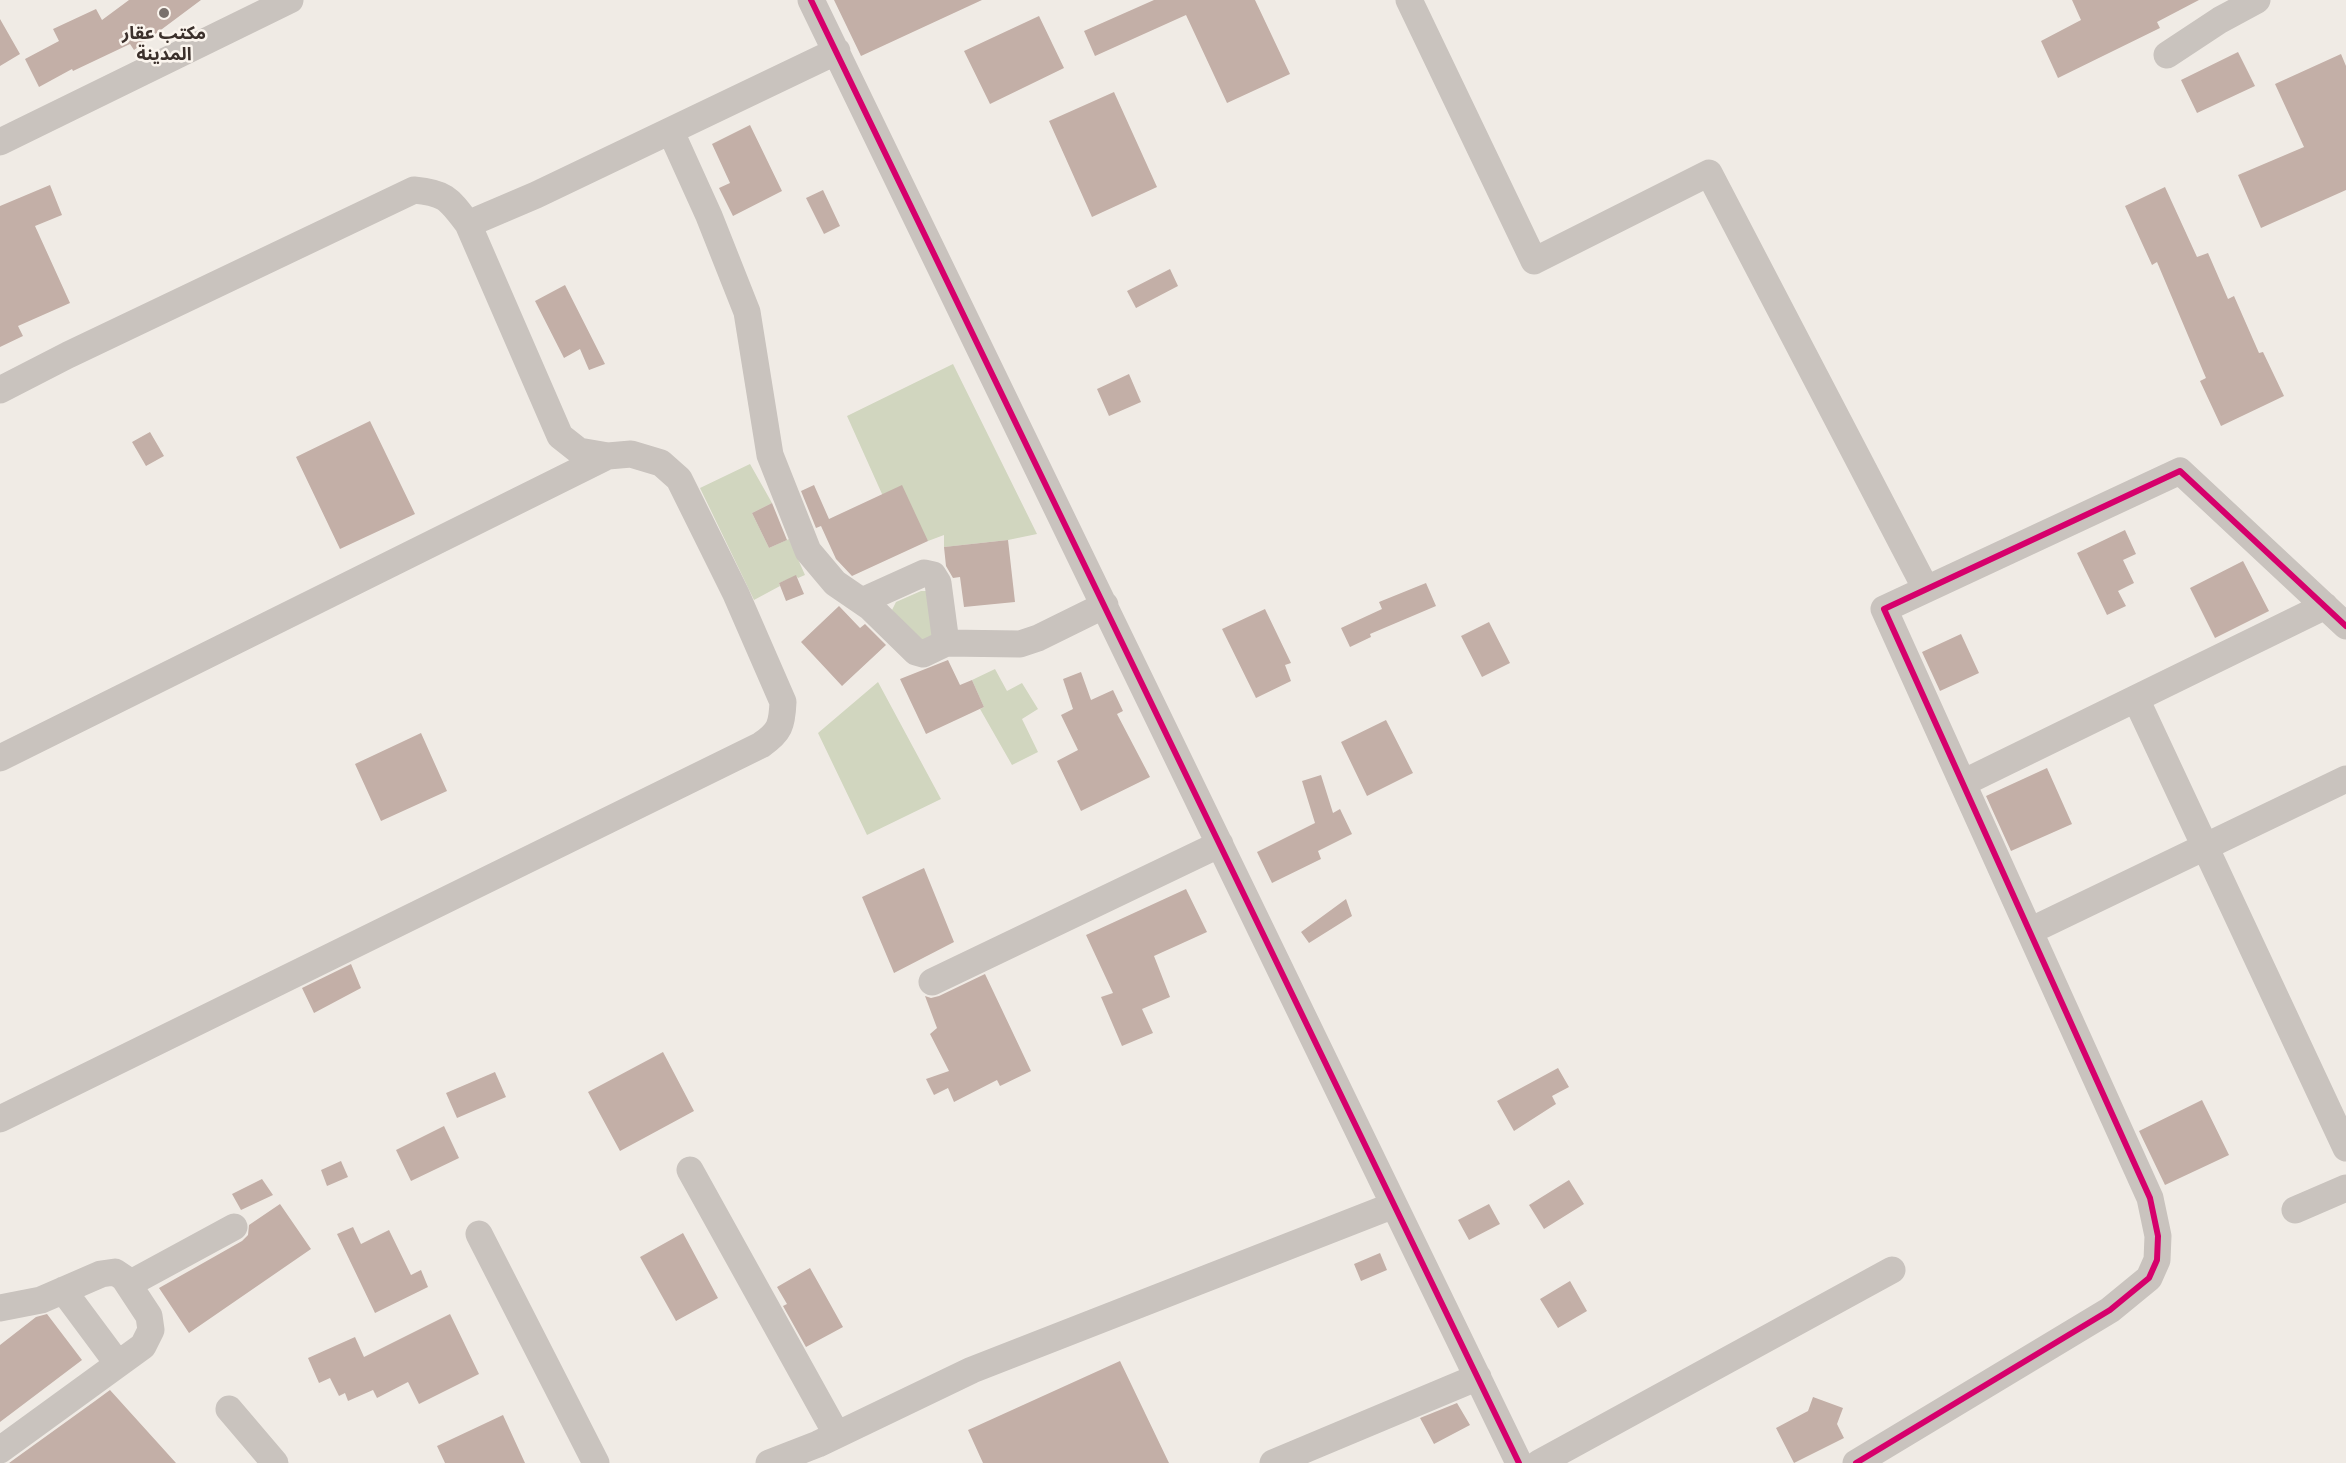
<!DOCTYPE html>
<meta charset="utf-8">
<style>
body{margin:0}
canvas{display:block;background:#f0ebe5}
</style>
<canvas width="2346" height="1463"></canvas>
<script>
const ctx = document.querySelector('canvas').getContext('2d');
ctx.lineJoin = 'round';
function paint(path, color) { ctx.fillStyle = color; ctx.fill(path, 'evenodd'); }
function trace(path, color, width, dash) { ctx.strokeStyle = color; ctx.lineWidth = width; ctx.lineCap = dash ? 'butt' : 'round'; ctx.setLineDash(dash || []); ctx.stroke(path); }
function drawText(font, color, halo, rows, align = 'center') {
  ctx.font = font + ' "Exo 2","Noto Sans Arabic",sans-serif'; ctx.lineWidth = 5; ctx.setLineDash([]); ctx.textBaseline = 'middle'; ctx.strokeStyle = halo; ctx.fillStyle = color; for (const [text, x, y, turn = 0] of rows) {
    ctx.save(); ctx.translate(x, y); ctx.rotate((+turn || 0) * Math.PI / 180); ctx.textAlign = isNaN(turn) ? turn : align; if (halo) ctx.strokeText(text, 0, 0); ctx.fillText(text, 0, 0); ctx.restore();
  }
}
paint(new Path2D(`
 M953,364L1037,534L1008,540L944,547V535L928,541L882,494L847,416Z
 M750,464L772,503L752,513L769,548L789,539L805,575L798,578L796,576L779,583L780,586L754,600L700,488Z
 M921,591H926L935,634L923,643L892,610L896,602Z
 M995,669L1007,691L1022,683L1038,709L1022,719L1038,752L1012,765L980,709L984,707L972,680Z
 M878,682L941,799L867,835L818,733Z`), '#d1d6bf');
paint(new Path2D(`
 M129,0H201L134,50L130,44L73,71L72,69L39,87L25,59L59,41L53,29L96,9L102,20Z
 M834,0H982L861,56Z
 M1154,0H1255L1290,74L1227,103L1186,15L1095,56L1084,31Z
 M2072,0H2199L2157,22L2160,28L2058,78L2041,41L2081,20Z
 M1039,16L1064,68L990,104L964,51Z
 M0,19L20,54L0,66Z
 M2238,52L2255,86L2197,113L2181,80Z
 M2341,54L2346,66V190L2261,228L2238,175L2304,147L2275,84Z
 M1114,92L1157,187L1092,217L1049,121Z
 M750,125L782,191L733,216L719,188L730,183L712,144Z
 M50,185L62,215L35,226L70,303L18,326L23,336L0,347V206Z
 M2165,187L2197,257L2208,253L2228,299L2234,296L2259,353L2263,352L2284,396L2221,426L2200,381L2206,378L2157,262L2152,265L2125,206Z
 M823,190L840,226L824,234L806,198Z
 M1170,269L1178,286L1136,308L1127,291Z
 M565,285L605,364L589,370L580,349L564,358L535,301Z
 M1129,374L1141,402L1109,416L1097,389Z
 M370,421L415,514L340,549L296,457Z
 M150,432L164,456L146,466L132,442Z
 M814,485L829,519L902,485L928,541L852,576L836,559L821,526L816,528L801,491Z
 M772,503L787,540L769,548L752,513Z
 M2125,530L2136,554L2123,560L2134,583L2118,591L2126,606L2107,615L2077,553Z
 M1008,540L1015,602L964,607L960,577L953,578L946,566L944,547Z
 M2243,561L2269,611L2215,638L2190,588Z
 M796,575L804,594L786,601L779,583Z
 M1426,583L1436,606L1370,634L1371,637L1350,647L1341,628L1382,609L1379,602Z
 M839,606L860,628L865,624L886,645L842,686L801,642Z
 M1265,609L1291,663L1285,665L1291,681L1256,698L1222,629Z
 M1489,622L1510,663L1482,677L1461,636Z
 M1961,634L1979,673L1940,691L1922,652Z
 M948,660L960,685L972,680L984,707L926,734L900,679Z
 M1081,672L1091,700L1113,690L1123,711L1117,714L1150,777L1081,811L1057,761L1078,750L1061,715L1073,709L1063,679Z
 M1386,720L1413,773L1367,796L1341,742Z
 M421,733L447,791L381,821L355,764Z
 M2047,768L2072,824L2011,851L1986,796Z
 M1321,775L1333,813L1340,809L1352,834L1318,851L1321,859L1272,883L1257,852L1315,823L1302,781Z
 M924,868L954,942L894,973L862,897Z
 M1186,889L1207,932L1154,956L1170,997L1142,1009L1153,1033L1122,1046L1101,997L1113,993L1086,935Z
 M1346,899L1352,916L1309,943L1301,932Z
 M351,964L361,988L314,1013L302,988Z
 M985,974L1031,1071L1000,1086L997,1080L954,1102L948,1088L934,1095L926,1079L949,1071L930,1034L937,1028L925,996L931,998L939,996Z
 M663,1052L694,1111L620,1151L588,1092Z
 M1558,1068L1569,1087L1552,1096L1556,1104L1514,1131L1497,1101Z
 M495,1072L506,1097L457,1118L446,1093Z
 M2202,1100L2229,1155L2165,1185L2139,1131Z
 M444,1126L459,1158L411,1181L396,1150Z
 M341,1161L348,1177L327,1186L321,1170Z
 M262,1179L273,1195L241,1210L232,1194Z
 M1569,1180L1584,1204L1544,1229L1529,1205Z
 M280,1204L311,1249L189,1333L159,1288L242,1241L248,1235L249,1225Z
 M1489,1204L1500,1224L1469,1240L1458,1220Z
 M353,1227L361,1244L389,1230L411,1275L421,1270L428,1287L375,1313L337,1234Z
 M683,1233L718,1298L676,1321L640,1257Z
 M1380,1253L1387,1270L1361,1281L1354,1264Z
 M810,1268L843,1327L806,1347L783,1306L787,1304L777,1287Z
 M1570,1281L1587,1311L1558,1328L1540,1299Z
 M47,1314L82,1360L0,1422V1345L36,1317Z
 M450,1314L479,1374L419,1404L408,1382L377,1398L373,1390L348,1401L345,1393L339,1396L330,1378L319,1383L308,1358L355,1337L364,1357Z
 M1120,1361L1169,1463H983L968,1430Z
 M110,1390L176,1463H9L95,1401Z
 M1813,1397L1843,1408L1837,1424L1844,1438L1794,1463L1776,1428L1808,1411Z
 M1457,1403L1470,1425L1434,1444L1420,1418Z
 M503,1415L525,1463H445L437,1446Z`), '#c3afa7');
trace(new Path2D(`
 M811,0L1519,1463
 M1409,0L1534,261L1709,173L1926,589
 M2167,55L2220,20L2257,0
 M671,132L709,216L747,312L770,455L808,551L835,583L870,607L916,652L923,654L946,643L938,583L933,575L924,573L862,601
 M0,142L290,0
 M468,224L536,195L837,51
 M0,390L68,355L414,190C446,193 449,199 468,224L560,436L579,451L608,456L631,454L661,463L679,479L736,594L783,702C782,725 780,732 761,745L0,1119
 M946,643L1020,644L1038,638L1105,605
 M2136,699L2346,1148
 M0,758L608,456
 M1963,783L2325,606
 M2030,931L2346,779
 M932,982L1220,844
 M690,1170L837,1435
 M2295,1210L2346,1188
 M479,1234L596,1463
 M129,1284L234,1227
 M63,1290L118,1364
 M0,1308L41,1300L101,1274L115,1272L124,1278L149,1316L151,1330L143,1346L0,1450
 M229,1409L275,1463
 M769,1463L818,1444L972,1370L1394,1205
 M1273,1463L1478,1377
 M1539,1463L1892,1270
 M1856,1463L2110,1310L2149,1278L2157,1260L2158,1236L2150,1198L1884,609L2180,471L2346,626`), '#c9c3be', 27);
trace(new Path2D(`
 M811,0L1519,1463
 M1856,1463L2110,1310L2149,1278L2157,1260L2158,1236L2150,1198L1884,609L2180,471L2346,626`), '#d6006c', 6);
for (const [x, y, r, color] of [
 [164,13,6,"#7a716c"]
]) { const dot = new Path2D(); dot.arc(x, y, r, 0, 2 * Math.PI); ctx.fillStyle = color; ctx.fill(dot); trace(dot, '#fbf5ee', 2); }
drawText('bold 18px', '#3b302b', '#fbf5ee', [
 ["مكتب عقار",164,33],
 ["المدينة",164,54]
]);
</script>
